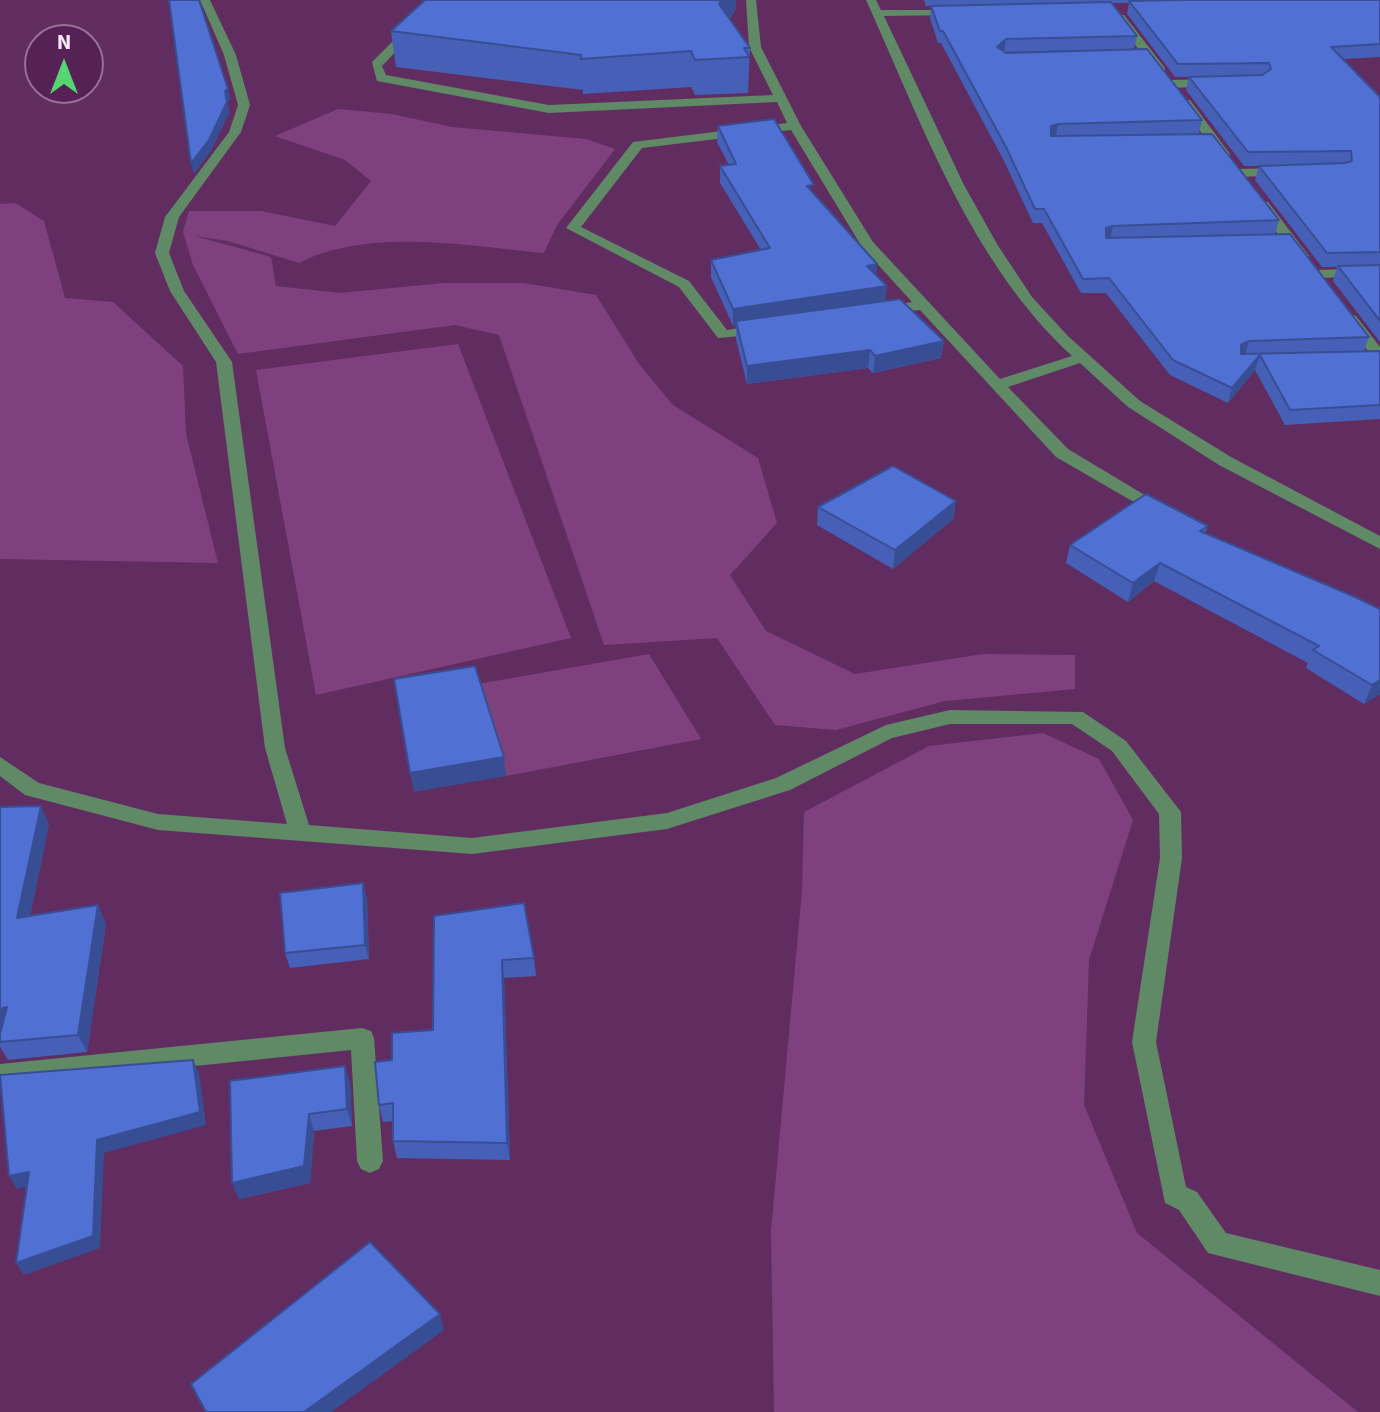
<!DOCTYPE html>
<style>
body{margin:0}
#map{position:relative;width:1380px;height:1412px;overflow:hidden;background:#612d61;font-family:"Source Sans 3",sans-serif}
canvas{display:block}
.north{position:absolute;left:24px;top:24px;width:80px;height:80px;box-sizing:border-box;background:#562255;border:2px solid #987197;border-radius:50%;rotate:0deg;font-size:22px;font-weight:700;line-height:32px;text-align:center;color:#fbe8fa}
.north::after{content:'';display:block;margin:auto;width:28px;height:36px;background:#55d671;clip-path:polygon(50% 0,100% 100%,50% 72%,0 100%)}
</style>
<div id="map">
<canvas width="1380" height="1412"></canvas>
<div class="north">N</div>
</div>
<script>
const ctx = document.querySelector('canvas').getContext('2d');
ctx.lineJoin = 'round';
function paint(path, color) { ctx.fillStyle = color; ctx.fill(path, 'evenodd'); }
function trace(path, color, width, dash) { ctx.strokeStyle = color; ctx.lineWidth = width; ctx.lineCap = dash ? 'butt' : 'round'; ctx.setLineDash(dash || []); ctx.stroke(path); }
paint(new Path2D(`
 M338,109L392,114L452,127L586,139L615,149L557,225L544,253C470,246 367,227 299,263L228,241L195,236L271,257L276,286L340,293L444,283H524L596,295L639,364L673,405L758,458L777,523L730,575L766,631L855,674L983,654L1075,655V689L945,701L836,730L775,725L717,638L604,645L499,335L455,325L238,354L193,265L183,232L189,211H261L335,226L371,181L345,160L275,136Z
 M15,203L44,221L65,298L113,302L183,366L186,434L218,563L0,559V204Z
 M458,344L571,638L316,695L256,370Z
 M649,654L701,739L506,776L478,684Z
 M1043,733L1099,759L1133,820L1089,960L1084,1105L1137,1233L1358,1412H774L771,1231L802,891L804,812L929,746Z`), '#7f417e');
paint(new Path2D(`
 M200,0H210L236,55L250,105L241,132L179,217L169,253L184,291L232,362L285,748L309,825L472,838L667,813L776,778L886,725L950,710L1083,712L1126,741L1181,812L1182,858L1156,1042L1186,1187L1197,1192L1226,1233L1380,1270V1296L1208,1253L1179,1210L1165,1203L1132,1042L1160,858L1159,814L1112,751L1072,724H950L892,738L790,790L667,829L472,854L158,830L25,795L0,776V757L39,783L158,814L287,824L265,748L216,362L170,291L155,253L165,217L229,132L238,105L224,55Z
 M434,0H445L382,66L386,75L549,105L773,95L749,47L746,0H756L761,47L801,126L873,242L1000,379L1072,356C970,262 922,123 866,0H876L881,10H960L962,12L956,15L884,16L964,185L997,244L1032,297L1068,336L1140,401L1231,457L1380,536V549L1219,465L1128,407L1080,363L1008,387L1068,449L1173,512L1170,516H1158L1056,457L920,310L877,314V308L912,302L862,247L791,130L642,148L581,227L689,281L727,330L763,324L771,329L763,334L718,338L679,287L566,228L633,142L787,123L777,102L549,113L377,81L372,62Z
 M1116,15H1124L1165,68V74H1157L1116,19Z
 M1215,79L1221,83L1219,86L1171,88L1165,84L1171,80Z
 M1182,100H1190L1230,154L1229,157H1219L1180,103Z
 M1283,168L1290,172L1288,175L1239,177L1232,173L1239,169Z
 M1258,202H1268L1309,256L1307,259H1297L1256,205Z
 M1380,268V276L1316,278L1309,274L1316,270Z
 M1351,314L1356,316L1380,347V362L1375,360L1343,319Z
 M362,1028L371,1031L374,1038L383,1161L379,1169L370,1173L361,1169L357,1161L351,1050L0,1086V1064Z`), '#608965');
paint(new Path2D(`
 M924,0H1380V57L1343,59L1380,97V342L1333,281L1337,267H1322L1255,180L1259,166H1273H1244L1186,90L1189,77H1175L1127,14L1129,3H1112L1137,36L1134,49L1004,52L1202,120L1199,133L1279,220L1275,234L1369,337L1364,351H1380V419L1285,425L1255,370L1228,403L1170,375L1106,293H1081L1042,223H1033L1004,161L941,43H938L930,18L931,6H926Z
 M736,8L730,19L750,48L748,93L695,95L691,87L583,94V90L396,67L391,31Z
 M718,126L813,193L877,264L876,275L887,286L885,301L944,341L941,358L873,373L868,368L747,384L736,339V326H733L711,277V260L761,250L720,183V166L729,165L717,142Z
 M956,501L953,519L893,569L817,525L818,507Z
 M1208,526L1205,534L1380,609V694L1364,704L1306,668L1308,663L1154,581L1128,602L1066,563L1070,545Z
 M49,824L30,916L106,924L87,1052L8,1060L0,1047V1034Z
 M367,898L369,959L290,968L285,953Z
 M434,916L534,958L536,976L504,978L510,1160L397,1158L393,1141V1121L383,1122L379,1105L392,1060L433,1030Z
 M230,1081L350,1083L352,1126L314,1131L310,1183L239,1199L232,1183Z`), '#4560b6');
paint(new Path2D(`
 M721,0H736V8L719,38V4Z
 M1006,39L1004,52L997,47Z
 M228,89L231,100L227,101L225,91Z
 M227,102L230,112L211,151L194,174L191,163Z
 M1058,124L1056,137L1049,139L1051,126Z
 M1113,226L1110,240L1103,242L1106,228Z
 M877,264L876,282L867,266Z
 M887,286L885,303L736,321V326H733V309Z
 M944,341L941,358L873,373L875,356Z
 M1249,341L1245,356L1237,359L1241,345Z
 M870,350L868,368L747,384V366Z
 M1260,355L1255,370L1228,403L1232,388Z
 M956,501L953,519L893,569L895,550Z
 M1160,563L1154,581L1128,602L1133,583Z
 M1380,680V694L1364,704L1372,685Z
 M504,757L506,776L414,792L410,773Z
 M41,806L49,824L26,936L17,918Z
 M363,883L367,898L369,959L365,945Z
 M98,905L106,924L87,1052L78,1035Z
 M502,960L504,978L510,1160L507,1143Z
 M7,1007L16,1025L0,1028V1009Z
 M193,1060L199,1073L206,1125L104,1153L100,1248L24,1275L16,1263L97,1140Z
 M345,1066L350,1083L352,1126L347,1109Z
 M309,1114L314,1131L310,1183L239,1199L232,1183Z
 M29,1172L36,1185L17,1189L9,1176Z
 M440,1314L444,1330L331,1412H304Z`), '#384e94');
const building = new Path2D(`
 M169,0H199L228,89L225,91L227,102L209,140L191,163Z
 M425,0H721L719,4L750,48H744L749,57L695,60L691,51L581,59V55L391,31Z
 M1183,0H1380V44L1331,47L1380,97V252L1327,253L1259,166L1345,163L1352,161L1351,151L1248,152L1189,77L1262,75L1271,69L1269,63L1178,64L1129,1Z
 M1111,2L1137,36L1006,39L997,47L1006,53L1147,49L1202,120L1058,124L1051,126V136L1212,134L1279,220L1113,226L1106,228V238L1290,234L1369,337L1249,341L1241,345V354L1380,351V405L1290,410L1260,355L1232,388L1173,360L1109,278L1083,279L1044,209H1035L1006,147L943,31H940L931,6Z
 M774,119L814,185L807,186L877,264L867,266L887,286L733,309L711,260L770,248L720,166L736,164L718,126Z
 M1380,265V321L1338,266Z
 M900,299L944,341L875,356L870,350L747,366L736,321Z
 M893,466L956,501L895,550L818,507Z
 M1146,494L1208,526L1200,531L1355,597L1380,609V680L1372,685L1313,650L1319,646L1160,563L1133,583L1070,545Z
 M475,666L504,757L410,773L394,679Z
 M41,806L17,918L98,905L78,1035L0,1042V1034L7,1007L0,1009V807Z
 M363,883L365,945L285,953L280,893Z
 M524,903L534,958L502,960L507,1143L393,1141V1103L379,1105L375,1062L392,1060V1033L433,1030L434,916Z
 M193,1060L200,1112L97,1140L93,1236L16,1263L29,1172L9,1176L0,1075Z
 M345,1066L347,1109L309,1114L304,1166L232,1183L230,1081Z
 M370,1242L440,1314L304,1412H206L191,1384Z`);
paint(building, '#5070d4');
trace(building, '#384e94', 2);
</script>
